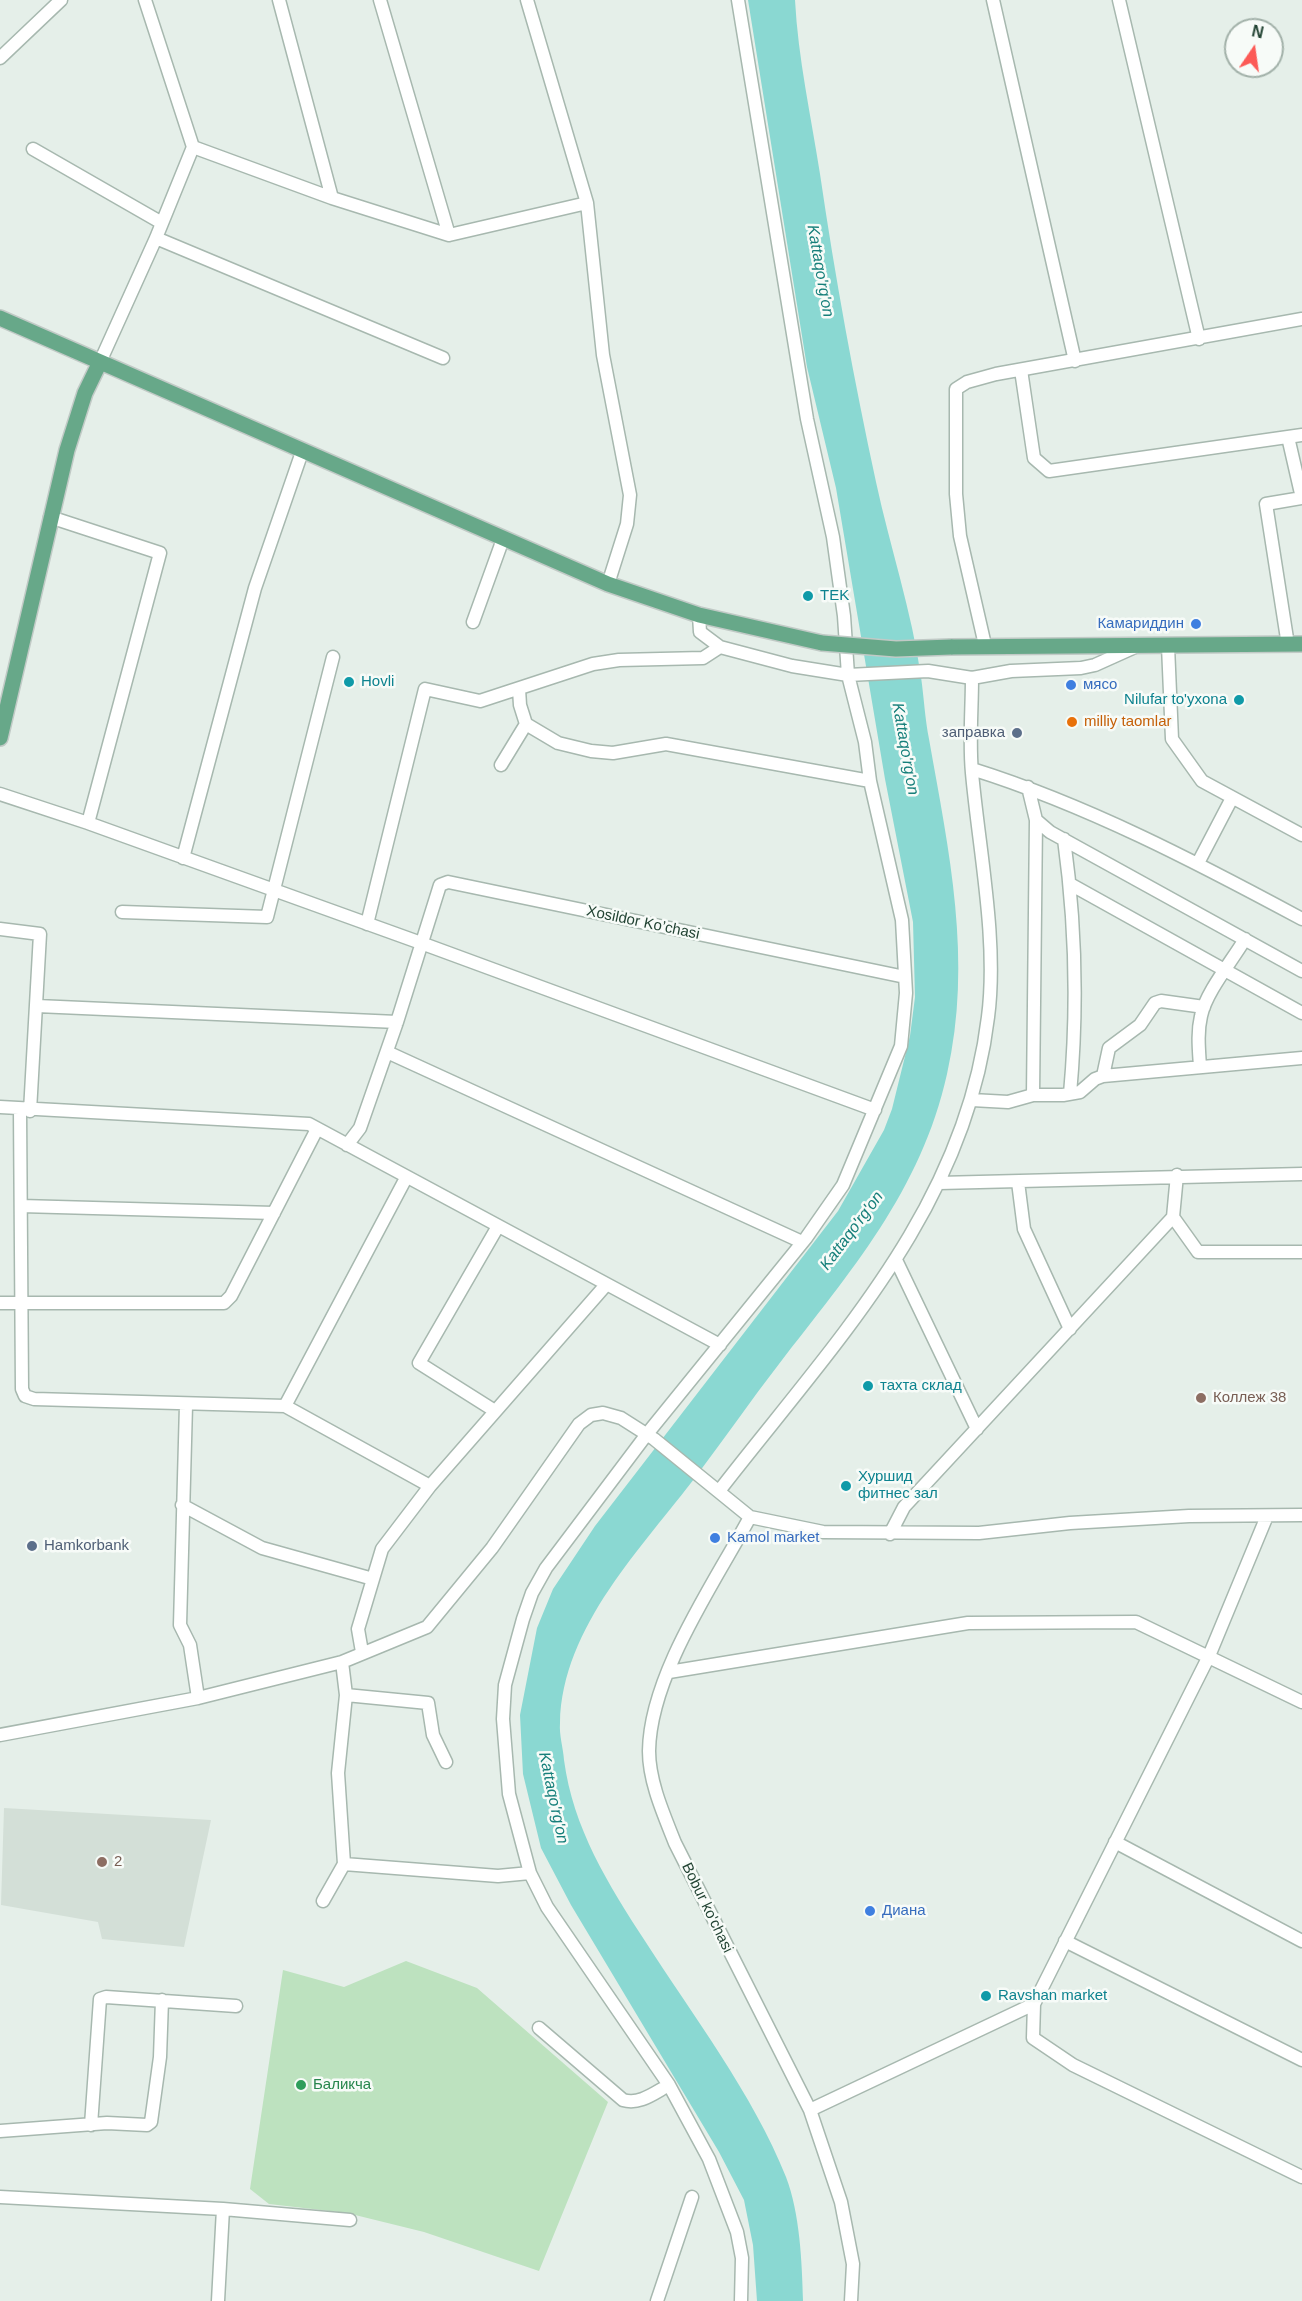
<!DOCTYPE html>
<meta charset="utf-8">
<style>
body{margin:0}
#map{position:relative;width:1302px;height:2301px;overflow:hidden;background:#e5efe9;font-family:Arial,sans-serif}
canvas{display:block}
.north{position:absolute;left:1224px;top:18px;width:60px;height:60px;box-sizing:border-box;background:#f7fbf8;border:2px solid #a2b1a9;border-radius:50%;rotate:13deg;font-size:16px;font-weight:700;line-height:24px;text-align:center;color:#224333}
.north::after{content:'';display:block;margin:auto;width:21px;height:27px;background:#fc5a56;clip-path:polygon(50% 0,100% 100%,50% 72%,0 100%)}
</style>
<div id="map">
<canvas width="1302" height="2301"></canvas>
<div class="north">N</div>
</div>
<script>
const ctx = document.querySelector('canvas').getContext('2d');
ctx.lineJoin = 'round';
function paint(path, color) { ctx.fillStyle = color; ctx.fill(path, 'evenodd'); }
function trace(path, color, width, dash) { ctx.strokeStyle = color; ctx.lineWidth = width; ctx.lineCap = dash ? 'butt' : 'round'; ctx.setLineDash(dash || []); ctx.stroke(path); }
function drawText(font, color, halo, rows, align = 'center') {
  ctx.font = font + ' Arial,sans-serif'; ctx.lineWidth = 5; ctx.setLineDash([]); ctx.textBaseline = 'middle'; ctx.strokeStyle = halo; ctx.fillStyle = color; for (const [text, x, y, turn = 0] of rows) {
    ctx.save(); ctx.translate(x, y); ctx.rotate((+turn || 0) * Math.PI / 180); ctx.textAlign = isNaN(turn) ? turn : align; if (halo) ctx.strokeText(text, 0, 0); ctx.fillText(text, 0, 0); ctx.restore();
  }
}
paint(new Path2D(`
 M4,1808L211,1820L184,1947L102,1939L98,1922L1,1905Z`), '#d3dfd7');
paint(new Path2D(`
 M406,1961L477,1988L608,2102L539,2271L424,2232L347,2213L269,2204L250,2189L283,1970L344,1987Z`), '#bde2bf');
paint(new Path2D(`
 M748,0H795C798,58 811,116 820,174C835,277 854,380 876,482C890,547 912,612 921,677C924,698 925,719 929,739C949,852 973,960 947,1074C921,1191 850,1272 779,1364C751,1400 725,1438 697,1475C643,1547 562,1626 560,1723C559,1735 563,1747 564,1760C573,1828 608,1884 645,1941C693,2016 753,2094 786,2177C800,2214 802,2262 803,2301H757L753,2245L744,2200L719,2152L571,1905L541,1848L523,1774L520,1715L537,1628L553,1589L595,1526L838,1211L884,1130L892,1109L910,1036L915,997L913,922L885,779L836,488L807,367Z`), '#8ad8d2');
const minor = new Path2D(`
 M279,0L332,198
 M380,0L449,235
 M527,0L587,203L603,355L630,495L627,524L608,584
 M738,0L807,419L833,537L844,616L848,675L865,742L870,781L902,920L906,993L901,1046L843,1185L806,1238L647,1434L546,1568L532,1593L523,1619L505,1685L503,1719L509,1794L530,1873L547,1907L669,2085L709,2159L737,2232L742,2258L741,2301
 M993,0L1075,361
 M1119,0L1199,339
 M0,58L61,0
 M193,147L332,198L449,235L587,203
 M33,149L162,223
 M156,238L443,358
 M100,362L156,238L193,147L145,0
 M1021,370L1034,458L1049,471L1302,435
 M50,517L160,553L88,823
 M699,615L700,632L720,647L792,666L848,675L928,671L972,678L1011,671L1081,668L1095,665L1135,647
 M473,622L503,539
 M985,645L960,536L956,494V389L967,382L996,374L1302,319
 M1288,645L1266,504L1302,498L1288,437
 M1168,646L1172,739L1202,781L1302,835
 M519,689L520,705L526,724L558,743L591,751L613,753L666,744L870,781
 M501,765L526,724
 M972,769C1087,805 1196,862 1302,919
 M1028,787L1036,820L1050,832L1302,971
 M0,794L88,823L421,943L875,1110
 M1064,839C1076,926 1078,1007 1070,1094
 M183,858L255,588L302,452
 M1198,863L1232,798
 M1070,884L1302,1013
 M122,912L267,917L333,657
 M367,924L425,689L480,701L593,664L619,660L703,658L720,647
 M0,929L40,934L30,1111
 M37,1006L397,1022
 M387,1052L802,1242
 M1200,1067C1199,1050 1197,1033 1201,1016C1206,992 1232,961 1245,939
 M1103,1076L1109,1048L1140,1025L1155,1003L1161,1001L1204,1007
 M1033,1095L1036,820
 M972,1100L1008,1102L1033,1095H1063L1080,1092L1095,1079L1103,1076L1302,1058
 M0,1107L309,1124L720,1345
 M20,1110L22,1389L25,1396L34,1399L285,1406L430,1486
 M347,1145L360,1128L397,1022L440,885L448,882L905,977
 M1018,1182L1024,1229L1070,1329
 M939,1183L1302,1174
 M21,1206L274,1213
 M1173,1217L1198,1252H1302
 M896,1260L977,1429
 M0,1303H224L231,1296L317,1129
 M186,1405L180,1625L190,1645L198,1698
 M285,1406L406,1178
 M495,1411L419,1363L497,1228
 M719,1491C832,1345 965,1210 988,1017C998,941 979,850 972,773C969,742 972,709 972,678
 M182,1505L262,1548L373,1579
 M750,1517C714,1584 650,1675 649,1751C649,1782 664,1815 675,1843L810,2110L841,2202L853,2264L851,2301
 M890,1534L904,1507L1173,1217L1177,1175
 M362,1652L358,1629L382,1549L430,1486L605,1286
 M669,1672L968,1623L1136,1622L1302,1702
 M346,1695L428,1703L433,1735L446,1762
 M0,1735L198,1698L342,1662L427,1627L492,1548L579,1424L591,1415L603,1413L621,1418L654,1439L750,1517L823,1532L979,1533L1070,1523L1189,1516L1302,1515
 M1115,1842L1302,1941
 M344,1864L498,1876L530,1873
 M323,1901L344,1864L338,1773L346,1695L342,1662
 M1065,1941L1302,2060
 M1034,2004L1033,2038L1073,2065L1302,2177
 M539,2028L623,2100C640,2105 654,2093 669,2085
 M810,2110L1034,2004L1209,1656L1267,1516
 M91,2125L100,1999L106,1997L236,2006
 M0,2131L107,2123L147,2125L151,2122L160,2057L162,2000
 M0,2197L223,2209L350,2220
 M218,2301L223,2209
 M657,2301L692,2197`);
const major = new Path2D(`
 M0,318L608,584L699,615L822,643
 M951,647L1302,644
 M0,738L67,450L85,393L100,362`);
trace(minor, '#a7b8af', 15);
trace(major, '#c1cac6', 18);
trace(minor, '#fff', 12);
trace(major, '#67a889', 15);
const majorBridge = new Path2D(`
 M822,643L896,649L951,647`);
trace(majorBridge, '#c1cac6', 18, []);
trace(majorBridge, '#67a889', 15);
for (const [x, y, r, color] of [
 [808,596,6,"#0f9aa8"],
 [1196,624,6,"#3f7fe0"],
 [349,682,6,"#0f9aa8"],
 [1071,685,6,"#3f7fe0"],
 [1239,700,6,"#0f9aa8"],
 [1072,722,6,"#e8710a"],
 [1017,733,6,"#5c6f8a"],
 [868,1386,6,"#0f9aa8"],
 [1201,1398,6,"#8d6e63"],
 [846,1486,6,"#0f9aa8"],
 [715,1538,6,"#3f7fe0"],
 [32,1546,6,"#5c6f8a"],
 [102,1862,6,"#8d6e63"],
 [870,1911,6,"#3f7fe0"],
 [986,1996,6,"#0f9aa8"],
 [301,2085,6,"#2e9e5b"]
]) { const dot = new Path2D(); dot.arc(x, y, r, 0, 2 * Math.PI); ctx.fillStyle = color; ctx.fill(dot); trace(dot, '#f7fbf8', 2); }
drawText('15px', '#0d838f', '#f7fbf8', [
 ["TEK",820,596],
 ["Hovli",361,682],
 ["Nilufar to'yxona",1227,700,"right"],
 ["тахта склад",880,1386],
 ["Хуршид",858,1477],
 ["фитнес зал",858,1494],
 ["Ravshan market",998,1996]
], 'left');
drawText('15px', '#366cbe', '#f7fbf8', [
 ["Камариддин",1184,624,"right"],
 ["мясо",1083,685],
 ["Kamol market",727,1538],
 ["Диана",882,1911]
], 'left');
drawText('15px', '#c56008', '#f7fbf8', [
 ["milliy taomlar",1084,722]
], 'left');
drawText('15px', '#4e5e75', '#f7fbf8', [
 ["заправка",1005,733],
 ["Hamkorbank",44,1546,"left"]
], 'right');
drawText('15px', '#224333', '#f7fbf8', [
 ["Xosildor Ko’chasi",643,923,12],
 ["Bobur ko'chasi",707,1908,64]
]);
drawText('15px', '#785e54', '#f7fbf8', [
 ["Коллеж 38",1213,1398],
 ["2",114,1862]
], 'left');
drawText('15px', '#27864d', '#f7fbf8', [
 ["Баликча",313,2085]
], 'left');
drawText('italic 16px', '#167f7a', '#f7fbf8', [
 ["Kattaqo'rg'on",820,271,80],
 ["Kattaqo'rg'on",905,749,80],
 ["Kattaqo'rg'on",852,1231,-53],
 ["Kattaqo'rg'on",553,1798,78]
]);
</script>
